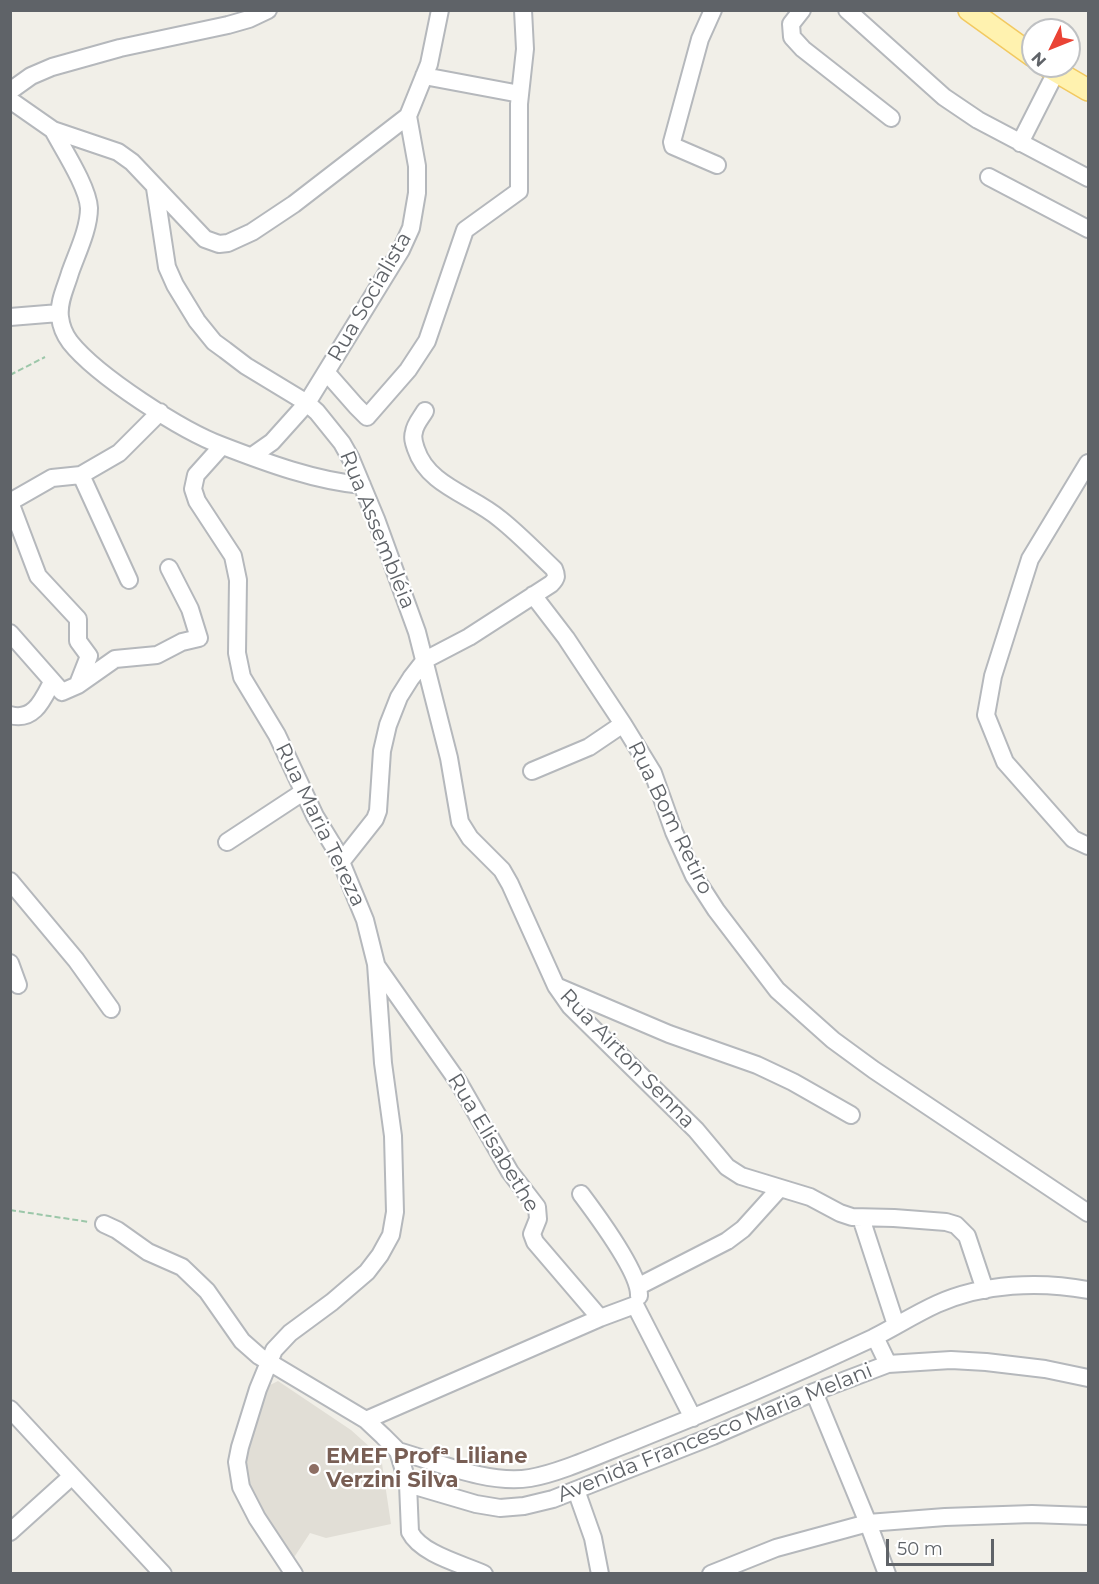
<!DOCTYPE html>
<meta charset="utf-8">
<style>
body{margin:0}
#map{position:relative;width:1099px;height:1584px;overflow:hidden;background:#f1efe8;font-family:Montserrat,sans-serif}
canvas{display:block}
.frame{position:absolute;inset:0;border:12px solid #5f6368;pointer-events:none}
.north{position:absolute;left:1021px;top:18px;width:60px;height:60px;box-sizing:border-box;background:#fff;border:2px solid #bfc1c3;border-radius:50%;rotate:227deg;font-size:16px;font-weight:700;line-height:24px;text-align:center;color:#5f6368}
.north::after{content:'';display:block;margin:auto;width:21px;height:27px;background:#ea4335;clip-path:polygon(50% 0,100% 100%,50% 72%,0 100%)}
.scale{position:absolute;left:886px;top:1539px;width:108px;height:27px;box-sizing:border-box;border:3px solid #5f6368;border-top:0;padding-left:8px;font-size:18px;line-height:21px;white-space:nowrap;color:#5f6368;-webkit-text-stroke:4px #fff;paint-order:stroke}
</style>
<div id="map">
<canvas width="1099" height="1584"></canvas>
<div class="frame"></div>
<div class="north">N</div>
<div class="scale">50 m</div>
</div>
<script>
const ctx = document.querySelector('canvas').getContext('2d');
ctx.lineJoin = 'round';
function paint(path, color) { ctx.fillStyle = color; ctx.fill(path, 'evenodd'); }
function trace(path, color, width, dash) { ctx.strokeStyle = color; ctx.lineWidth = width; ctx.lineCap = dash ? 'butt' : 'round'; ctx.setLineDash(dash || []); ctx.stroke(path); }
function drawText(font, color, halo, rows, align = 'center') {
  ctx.font = font + ' Montserrat,sans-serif'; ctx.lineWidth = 4.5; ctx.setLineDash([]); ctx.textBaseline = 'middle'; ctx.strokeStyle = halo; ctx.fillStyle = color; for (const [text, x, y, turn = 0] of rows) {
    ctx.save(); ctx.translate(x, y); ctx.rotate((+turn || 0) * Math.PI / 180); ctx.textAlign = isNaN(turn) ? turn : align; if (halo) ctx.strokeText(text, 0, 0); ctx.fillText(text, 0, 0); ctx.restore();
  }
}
paint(new Path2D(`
 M278,1381L351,1430L381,1457L391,1524L326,1538L310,1533L293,1559L243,1483L248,1451L264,1388Z`), '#e1ded6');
const minor = new Path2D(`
 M713,10L700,39L672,142L673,146L717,165
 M802,10L791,24L792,37L803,49L891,118
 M847,10L944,97L978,120L1088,178
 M424,76L520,94
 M10,91L31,76L52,67L120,48L228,25L249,19L268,10
 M10,100L53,130L118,152L132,162L205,239L219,244L228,243L252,232L294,204L408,116
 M53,130C63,149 88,187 89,208C89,229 77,253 70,273C66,287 58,302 60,317C61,326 64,334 70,342C97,376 182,431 223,446C267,463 316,481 362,485
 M1020,143L1056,72
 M989,177L1088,229
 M155,188L167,267L175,285L197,321L214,342L225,350L246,366L307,403L317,412L342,443L351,459L376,519L417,632L449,758L460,822L470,838L502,870L510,884L556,986L570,1006L696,1130L727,1167L741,1176L810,1197L840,1213L852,1217L894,1218L946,1222L956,1225L967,1236L985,1290
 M10,317L59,313
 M327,373L356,406L367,417L408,370L427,341L465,230L519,191V104L525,49L523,10
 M222,446L196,475L193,489L197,501L233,556L238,580L237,653L242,677L277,735L315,816L337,852L365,920L376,964L383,1063L393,1136L395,1212L391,1235L380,1255L367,1272L332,1302L290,1333L274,1350L258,1389L240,1447L237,1462L241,1487L257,1518L294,1574
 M252,456L272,442L307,403L401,250L411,228L417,193V166L408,116L429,64L440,10
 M1088,463L1030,559L993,676L986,715L1005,762L1073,839L1088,846
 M81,475L129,580
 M10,502L38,576L78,619V641L89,656L78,684
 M10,502L52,478L81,475L119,453L160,412
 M533,595L566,638L623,724L653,773L674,832L694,876L716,910L777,990L833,1040L874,1070L1088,1213
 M10,633L62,692L78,685L115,659L157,655L182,642L199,638L190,609L169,568
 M10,715C34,722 43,699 52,682
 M532,771L589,747L623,724
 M227,842L303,792
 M341,862L375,819L378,811L382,751L388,725L399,697L411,678L425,660L469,637L551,584C557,578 557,576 554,569C536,552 519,534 500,519C472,495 428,486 416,449C414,443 412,438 414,432C415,424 421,418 425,411
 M10,881L76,960L111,1009
 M10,963L18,985
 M376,965L459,1083L510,1172L537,1207L538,1219L532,1234L535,1242L600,1318
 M556,986L669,1034L757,1065L793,1082L851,1115
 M581,1194C596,1214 640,1273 639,1296
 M861,1218L896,1325
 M104,1224L117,1230L148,1252L182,1267L207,1291L242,1341L259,1356L366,1420L383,1436L398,1451L408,1484L410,1532C421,1554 462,1564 484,1574
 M639,1286L727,1241L743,1229L780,1188
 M635,1305L693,1418
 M875,1337L888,1364
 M814,1392L868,1523L887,1574
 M10,1409L163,1574
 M366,1420L600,1318L635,1305
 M398,1451C437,1462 489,1485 530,1478C560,1473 603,1453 632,1442C713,1410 794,1375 873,1338C895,1327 915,1314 937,1304C984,1283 1040,1281 1088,1290
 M408,1484L476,1504L500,1508L524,1506L553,1499L713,1436L814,1392L888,1364L951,1360L986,1362L1045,1369L1088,1378
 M576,1490L593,1538L600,1574
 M10,1532L72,1476
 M711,1574L776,1548L868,1523L945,1517L1032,1514L1088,1516`);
const major = new Path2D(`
 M969,10L1033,56
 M1047,66L1088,90`);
trace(minor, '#b5b8bc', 20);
trace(major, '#f2c960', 24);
trace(new Path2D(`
 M10,375L45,357
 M10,1210L89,1222`), '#9cc7a9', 2, [6, 3]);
trace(minor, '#fff', 16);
trace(major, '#fff2af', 21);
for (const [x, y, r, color] of [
 [314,1469,6,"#8d6e63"]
]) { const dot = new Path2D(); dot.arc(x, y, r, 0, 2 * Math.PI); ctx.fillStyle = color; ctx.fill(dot); trace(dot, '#fff', 2); }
drawText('21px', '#5f6368', '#fff', [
 ["Rua Socialista",370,297,-60],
 ["Rua Assembléia",377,530,68],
 ["Rua Bom Retiro",670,818,64],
 ["Rua Maria Tereza",320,825,64],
 ["Rua Airton Senna",627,1059,46],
 ["Rua Elisabethe",493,1143,59],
 ["Avenida Francesco Maria Melani",715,1433,-22]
]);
drawText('bold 21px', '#785e54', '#fff', [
 ["EMEF Profª Liliane",326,1457],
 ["Verzini Silva",326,1481]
], 'left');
</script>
